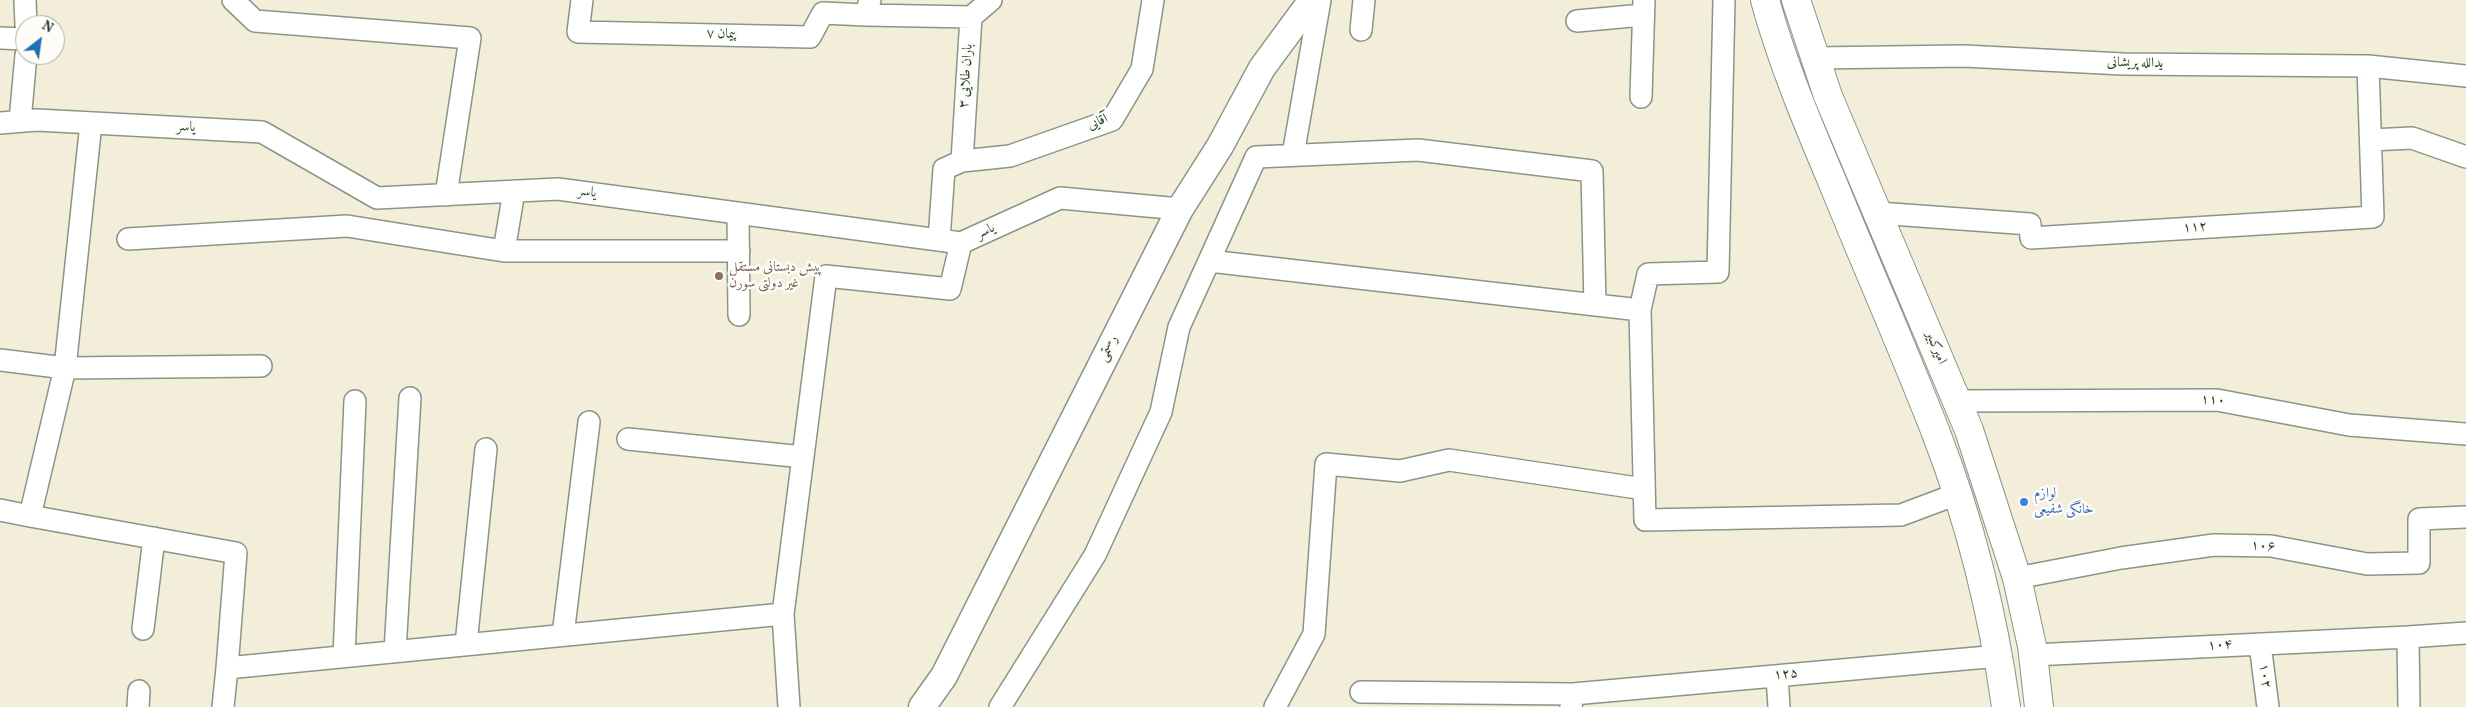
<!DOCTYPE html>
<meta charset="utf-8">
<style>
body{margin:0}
#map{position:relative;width:2466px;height:707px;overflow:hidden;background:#f3eed9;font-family:Vollkorn,serif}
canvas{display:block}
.north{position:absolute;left:15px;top:15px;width:50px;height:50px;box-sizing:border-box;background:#fdfcf7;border:1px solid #a4b0a9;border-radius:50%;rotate:30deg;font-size:14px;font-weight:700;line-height:20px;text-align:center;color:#1f3d34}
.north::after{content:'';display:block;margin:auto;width:18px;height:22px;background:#1f6fb2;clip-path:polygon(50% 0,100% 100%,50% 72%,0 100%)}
</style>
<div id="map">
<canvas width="2466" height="707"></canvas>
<div class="north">N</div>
</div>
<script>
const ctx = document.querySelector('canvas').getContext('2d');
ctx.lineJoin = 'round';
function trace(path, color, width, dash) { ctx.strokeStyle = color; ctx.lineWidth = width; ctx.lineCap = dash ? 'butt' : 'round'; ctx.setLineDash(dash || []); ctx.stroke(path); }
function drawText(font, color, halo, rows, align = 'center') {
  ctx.font = font + ' Vollkorn,Amiri,serif'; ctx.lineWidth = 5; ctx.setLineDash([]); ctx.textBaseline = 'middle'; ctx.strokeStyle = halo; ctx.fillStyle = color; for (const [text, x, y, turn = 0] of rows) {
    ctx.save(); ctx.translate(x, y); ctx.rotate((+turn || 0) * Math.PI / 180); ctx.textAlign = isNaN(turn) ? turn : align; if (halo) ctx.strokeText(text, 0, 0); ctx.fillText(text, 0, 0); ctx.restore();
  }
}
const minor = new Path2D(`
 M25,0L26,25
 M233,0L255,21L470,38L446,195
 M582,0L578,32L810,37L823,13L866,15L870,0
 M866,15L971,17
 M1577,21L1643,15
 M1361,30L1364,0
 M0,38L25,39
 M1814,58L1964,56L2123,64L2368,66L2466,76
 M1641,97L1644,0
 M20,121L26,55
 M0,123L37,120L262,132L377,198L558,189L961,243L1060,198L1180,209
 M91,123L65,368L30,516L236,553L227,668L783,614L789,707
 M2371,140L2412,138L2466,157
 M1293,155L1320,0
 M962,161L971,17L991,0
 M738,213L739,315
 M1878,213L2030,224L2031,238L2373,217L2368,66
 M128,239L347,226L504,251L514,191
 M939,240L944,169L962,161L1010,156L1112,120L1142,69L1153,0
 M504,251H739
 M1209,261L1256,157L1418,150L1592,171L1595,305
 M1640,310L1648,274L1718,272L1724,0
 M0,360L65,368L261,366
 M1957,401L2217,400L2349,425L2466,434
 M628,439L803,457
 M0,510L30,516
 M2017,578L2121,558L2214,545L2271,546L2367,564L2419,563V519L2466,517
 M783,614L826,276L950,289L961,243
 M143,629L154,538
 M563,635L589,422
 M466,644L486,449
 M2260,644L2268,707
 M395,651L410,398
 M2033,655L2408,637
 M344,656L355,401
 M1777,676L1779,707
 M1361,692L1573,694
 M138,707L139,691
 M223,707L227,668
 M1000,707L1095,555L1161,412L1179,327L1209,261L1640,310L1645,520L1901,515L1957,494
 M1275,707L1314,634L1326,464L1400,471L1449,460L1644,489
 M1571,707L1573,694L1999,656
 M2409,707L2408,637L2466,633`);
const tertiary = new Path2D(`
 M922,707L944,676L1180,209L1220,146L1262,68L1312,0`);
const primary = new Path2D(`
 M1765,0C1782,62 1807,122 1832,181C1866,265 1903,348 1936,433C1970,521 1993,613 2006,707
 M1796,0L1828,96L1969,430L2017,578L2032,646L2039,707`);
trace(minor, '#899686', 24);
trace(tertiary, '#899686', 29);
trace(primary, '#899686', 30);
trace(minor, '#fff', 21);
trace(tertiary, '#fff', 26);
trace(primary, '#fff', 28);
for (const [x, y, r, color] of [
 [719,276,5,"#8d6e63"],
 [2024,502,5,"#3f7fe0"]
]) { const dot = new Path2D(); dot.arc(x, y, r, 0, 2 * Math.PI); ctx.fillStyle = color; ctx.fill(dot); trace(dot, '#fdfcf7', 2); }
drawText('14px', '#1f3d34', '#fdfcf7', [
 ["پیمان ۷",721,35,1],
 ["یدالله پریشانی",2135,64,1],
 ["باران طلایی ۳",967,76,-86],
 ["آقایی",1098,123,-24],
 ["یاسر",186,128,3],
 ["یاسر",587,193,8],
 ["۱۱۲",2195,228,-4],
 ["یاسر",986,232,-25],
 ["امیرکبیر",1935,348,67],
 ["رستمی",1109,349,-63],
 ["۱۱۰",2213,401,4],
 ["۱۰۶",2263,547,4],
 ["۱۰۴",2220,646,-3],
 ["۱۲۵",1786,675,-5],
 ["۱۰۲",2264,676,83]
]);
drawText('14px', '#785e54', '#fdfcf7', [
 ["پیش دبستانی مستقل",729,268],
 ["غیر دولتی سورن",729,284]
], 'left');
drawText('14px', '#366cbe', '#fdfcf7', [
 ["لوازم",2034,494],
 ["خانگی شفیعی",2034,510]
], 'left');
</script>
